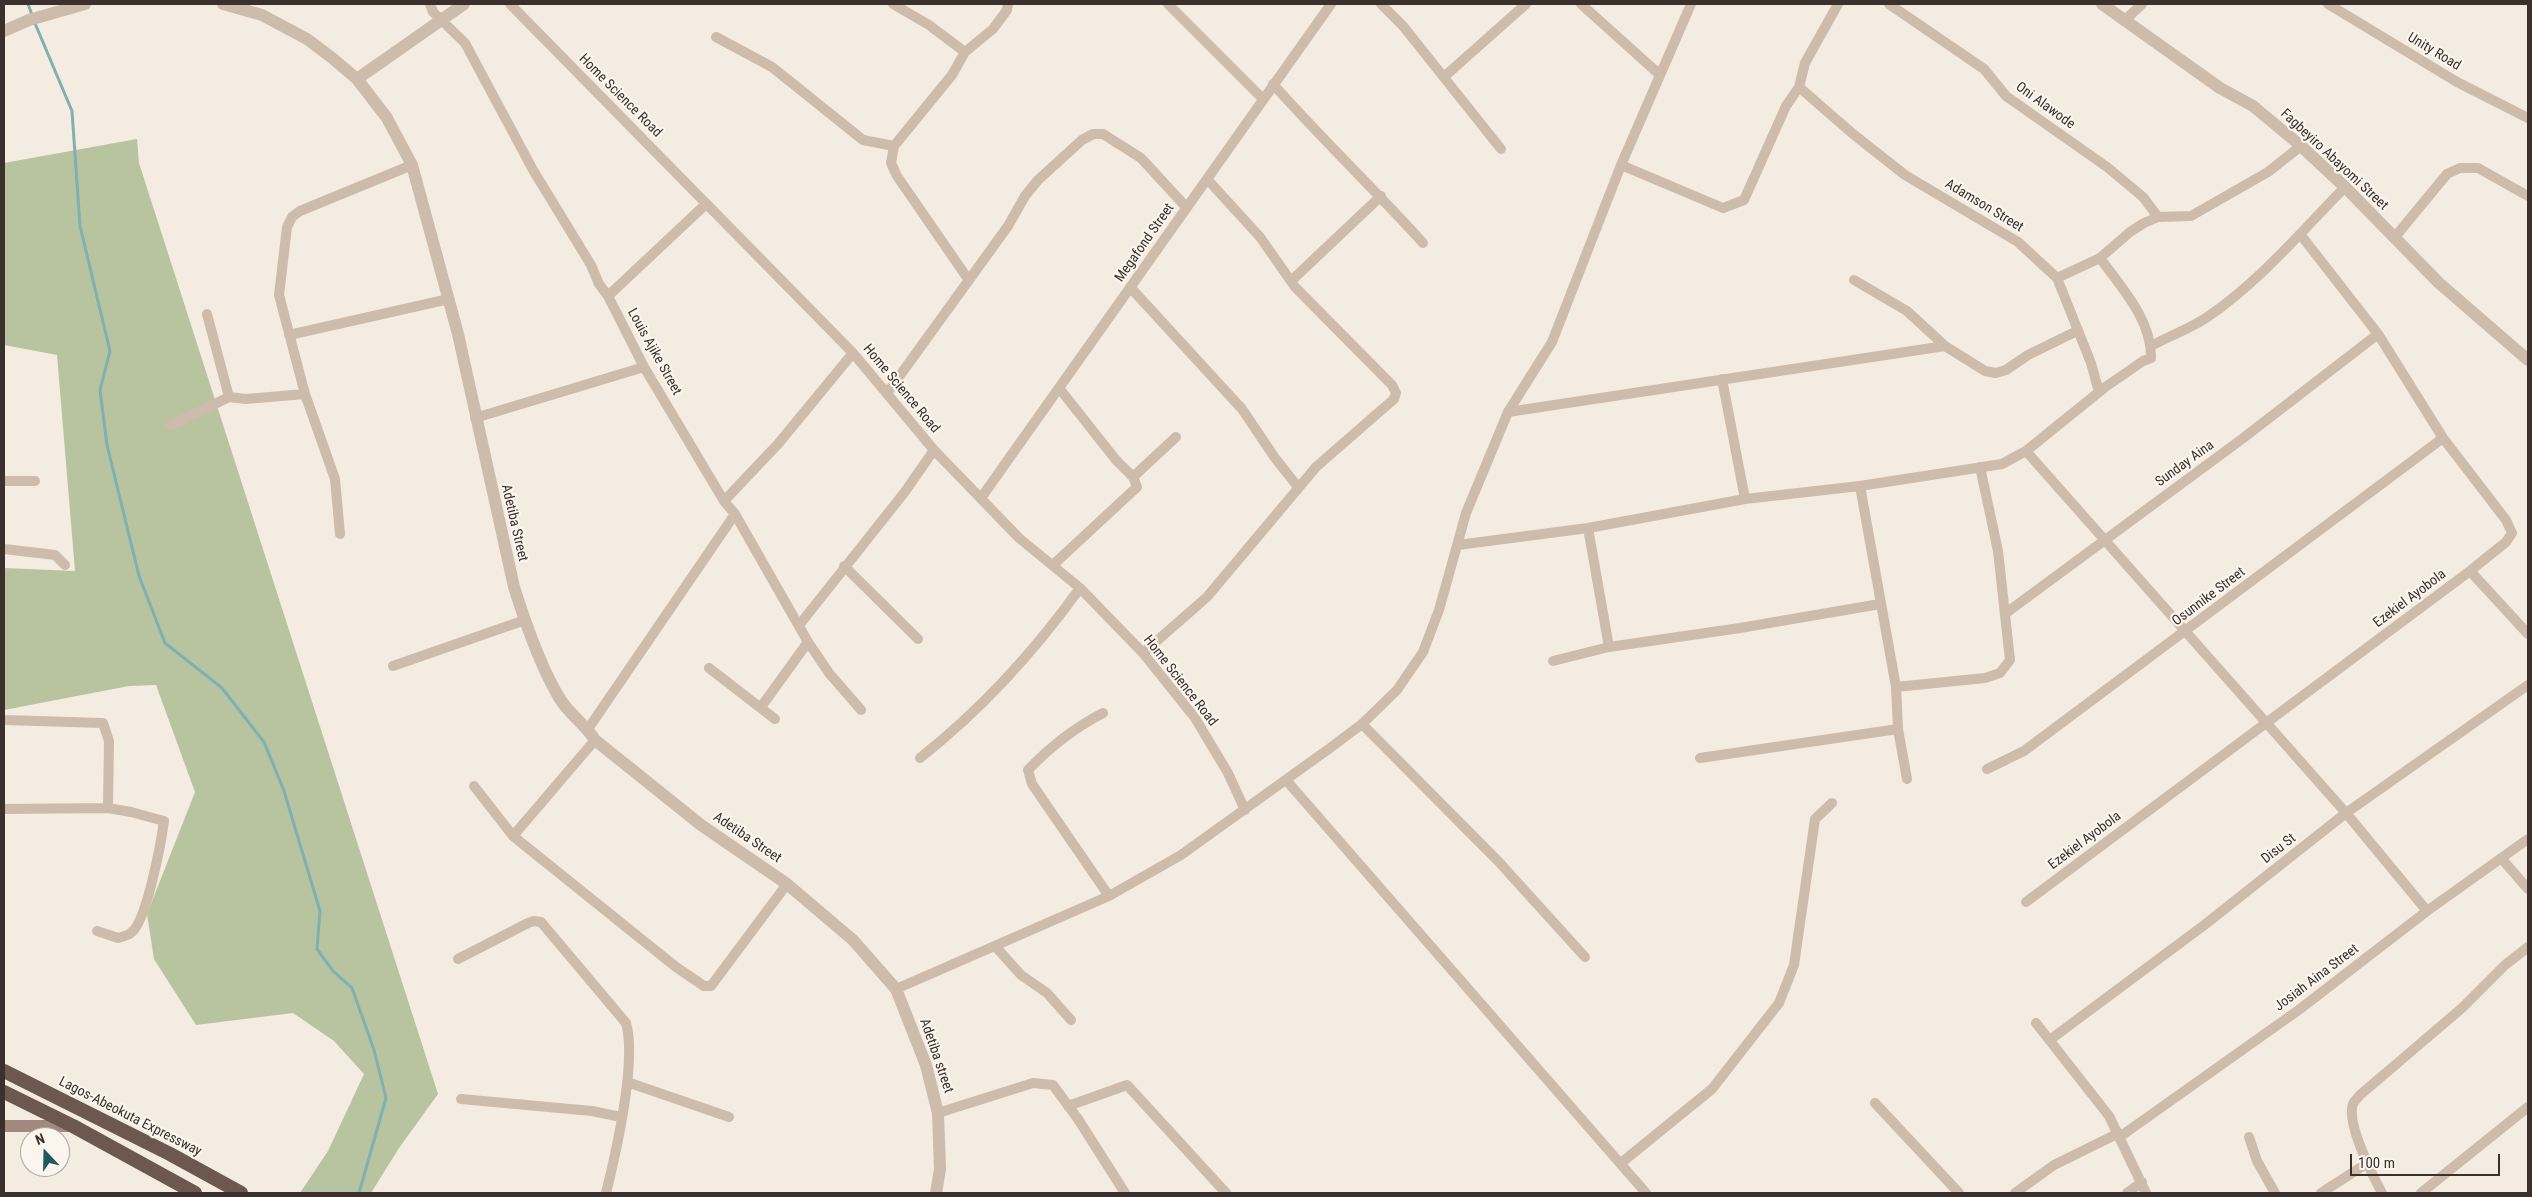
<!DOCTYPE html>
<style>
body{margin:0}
#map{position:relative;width:2532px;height:1197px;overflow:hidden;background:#f4ebe1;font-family:"Roboto Condensed",sans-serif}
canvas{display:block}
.frame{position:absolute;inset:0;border:5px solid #3b302b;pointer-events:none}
.north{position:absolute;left:20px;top:1127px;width:50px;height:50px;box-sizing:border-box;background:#fbf5ee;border:1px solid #aea6a0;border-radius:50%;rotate:339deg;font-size:14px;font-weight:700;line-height:20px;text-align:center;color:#3b302b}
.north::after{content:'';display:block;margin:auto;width:18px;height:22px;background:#1f5a5e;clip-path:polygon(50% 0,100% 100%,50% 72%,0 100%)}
.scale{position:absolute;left:2350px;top:1154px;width:150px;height:22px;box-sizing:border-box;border:2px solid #3b302b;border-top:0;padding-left:6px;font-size:15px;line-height:18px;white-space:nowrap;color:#3b302b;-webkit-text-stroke:4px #fbf5ee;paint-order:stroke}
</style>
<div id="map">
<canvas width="2532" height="1197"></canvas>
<div class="frame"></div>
<div class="north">N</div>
<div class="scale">100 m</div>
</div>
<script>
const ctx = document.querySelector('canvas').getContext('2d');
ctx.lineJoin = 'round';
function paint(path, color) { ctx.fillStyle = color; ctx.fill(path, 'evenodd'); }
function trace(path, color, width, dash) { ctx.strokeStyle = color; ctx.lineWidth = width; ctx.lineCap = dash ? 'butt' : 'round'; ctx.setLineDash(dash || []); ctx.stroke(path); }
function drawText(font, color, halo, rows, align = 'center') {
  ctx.font = font + ' "Roboto Condensed",sans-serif'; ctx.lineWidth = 4.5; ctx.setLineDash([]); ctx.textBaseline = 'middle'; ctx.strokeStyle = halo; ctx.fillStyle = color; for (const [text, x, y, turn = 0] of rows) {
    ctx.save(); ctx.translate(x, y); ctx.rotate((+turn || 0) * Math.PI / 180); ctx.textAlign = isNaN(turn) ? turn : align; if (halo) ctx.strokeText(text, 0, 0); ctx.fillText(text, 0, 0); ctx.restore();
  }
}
paint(new Path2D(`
 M137,139L139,163L438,1094L399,1148L371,1193H300L328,1151L364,1074L334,1041L293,1013L196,1025L154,959L147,914L195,792L156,685L129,686L4,710V568L75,571L57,355L4,345V163Z`), '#b8c4a0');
trace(new Path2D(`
 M28,4L32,15
 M34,21L72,111L80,226L110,351L100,390L107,445L139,576L165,643L222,688L264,742L284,791L320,911L317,949L333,971L352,988L374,1050L386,1098L359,1193`), '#7fb0b2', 3);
trace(new Path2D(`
 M430,4L433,12L465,43L533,170L591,265L599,284L608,296L644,367L724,501L735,514L808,642L829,673L861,710
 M510,4L853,353L934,450L1019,538L1080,588L1143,653L1195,718L1228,773L1245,810
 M893,4L929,25L965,52
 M1168,4L1263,99
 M1381,4L1403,26L1501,149
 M1581,4L1660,75
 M1889,4L1984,69L2006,96L2107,167L2143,197L2158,217
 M2328,4L2457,82L2528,118
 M2124,21L2142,4
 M716,37L772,67L863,140L894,146
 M1445,76L1526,4
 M1273,84C1321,138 1374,189 1423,243
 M1799,87L1853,134L1905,175L2018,242L2057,278L2091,363L2099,392
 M1621,165L1723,208L1744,200L1786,106L1799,87L1805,63L1838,4
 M2395,237L2447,174L2460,168H2478L2528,196
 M2057,278L2100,258L2130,232L2144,223L2158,217L2191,216L2268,172L2301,146
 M968,279L897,176L891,163L894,146L952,75L965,52L993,29L1007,10L1008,4
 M1854,280L1907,311L1945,346L1985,371L1996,373L2006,370L2028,355L2077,331
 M1291,281L1381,196
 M1130,287L1242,409L1275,458L1298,487
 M608,296L706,204
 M207,314L229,397
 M289,335L449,299
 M2151,346C2169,336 2189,329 2206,318C2258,283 2301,232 2345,187
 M1722,379L1745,499
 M888,392L1008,226L1025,196L1038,180L1082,140L1093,134H1103L1141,158L1186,207
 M1508,412L1945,346
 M475,418L644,367
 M170,426L229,397L246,399L305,394
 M2026,451L2346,813L2427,911
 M1133,477L1176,437
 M4,481H35
 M1860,486L1896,687L1898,729L1907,779
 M981,498L1331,4
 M724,501L778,444L853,353
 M1588,528L1609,647
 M340,534L335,479L305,394L279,295L287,227L292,217L300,211L412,165
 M1458,545L1588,528L1745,499L1860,486L2002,464L2026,451L2104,388L2143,361L2151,358C2152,320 2121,287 2100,258
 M4,549L55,555L65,565
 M1053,565L1137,487L1133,477L1116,460L1059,388
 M844,566L918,639
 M2470,571L2528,634
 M2006,613L2242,439L2378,334
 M800,624L904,493L934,450
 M1143,653L1207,597L1316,467L1394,399L1396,393L1392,385L1295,287L1260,237L1207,179
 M1553,661L1609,647L1740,628L1880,604
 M393,666L525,620
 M709,668L775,719
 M1896,687L1985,678L2000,673L2010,660L1998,551L1980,467
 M761,707L808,642
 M1103,713C1074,728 1050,747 1028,770L1032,784L1109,896
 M4,720L103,723L109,741L108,808
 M1362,724L1498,861L1585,957
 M588,729L735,514
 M920,758C982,709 1034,652 1080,588
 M1700,758L1898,729
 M1987,769L2024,751L2443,438
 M1286,780L1646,1193
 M474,786L513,836L676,967L704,986H711L787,884
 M4,809L108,808L131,812L164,821C161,843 147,919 132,932C129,935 122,937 118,938L97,931
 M513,836L595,740
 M2501,858L2528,889
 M2026,902L2470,571L2506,542L2512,533L2506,520L2443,438L2378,334L2300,234
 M995,946L1021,975L1047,993L1071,1020
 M458,959L528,923L534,921L541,922L626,1023C637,1061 616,1153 606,1193
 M896,989L1109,896L1181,855L1330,748L1362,724L1397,690L1423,652L1439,610L1466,513L1508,412L1552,342L1621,165L1691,4
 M2036,1023L2109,1116L2146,1193
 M2051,1039L2203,926L2346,813L2528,685
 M627,1082L729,1117
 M461,1099L592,1111L621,1117
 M1875,1103L1959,1193
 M1068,1106L1127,1085L1226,1193
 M938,1113L1033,1083L1053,1085L1078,1119L1125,1193
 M2121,1136L2300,1009L2427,911L2528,839
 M2249,1137L2257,1161L2275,1193
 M1621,1163L1712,1089L1779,1003L1794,965L1815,819L1832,803
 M2015,1193L2054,1165L2119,1133
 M2127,1193L2142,1182
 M2321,1193L2366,1164
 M2382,1193C2373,1176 2346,1123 2353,1104C2354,1101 2358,1098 2360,1095L2462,1008L2505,965L2528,947
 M2421,1193L2528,1107`), '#cdbbac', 10);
trace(new Path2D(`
 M223,4L262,15L307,39L331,57L357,79L387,118L412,165L458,334L514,587C525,622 541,668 560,699C570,715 585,724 595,740L701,825L787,884L853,940L896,989L926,1065L938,1113L940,1169L936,1193
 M2102,4L2220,88L2253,106L2301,146L2345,187L2439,283L2528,360
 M4,31L29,20L85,4
 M357,79L464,4`), '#cdbbac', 12);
trace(new Path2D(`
 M4,1126H73`), '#a18a7d', 12);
trace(new Path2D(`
 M4,1071L170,1154L241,1193
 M4,1092L73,1126L195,1193`), '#6c584f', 14);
drawText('14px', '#3b302b', '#fbf5ee', [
 ["Unity Road",2434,52,31],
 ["Home Science Road",620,96,45],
 ["Oni Alawode",2045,106,36],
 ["Fagbeyiro Abayomi Street",2334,160,43],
 ["Adamson Street",1984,206,31],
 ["Megafond Street",1145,243,-55],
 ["Louis Ajike Street",654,352,61],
 ["Home Science Road",901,389,50],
 ["Sunday Aina",2185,464,-36],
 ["Adetiba Street",514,523,77],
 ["Osunnike Street",2209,597,-37],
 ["Ezekiel Ayobola",2410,599,-37],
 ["Home Science Road",1180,681,52],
 ["Adetiba Street",747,838,34],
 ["Ezekiel Ayobola",2085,841,-37],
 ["Disu St",2279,849,-38],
 ["Josiah Aina Street",2317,978,-37],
 ["Adetiba street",936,1056,71],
 ["Lagos-Abeokuta Expressway",130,1117,27]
]);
</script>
